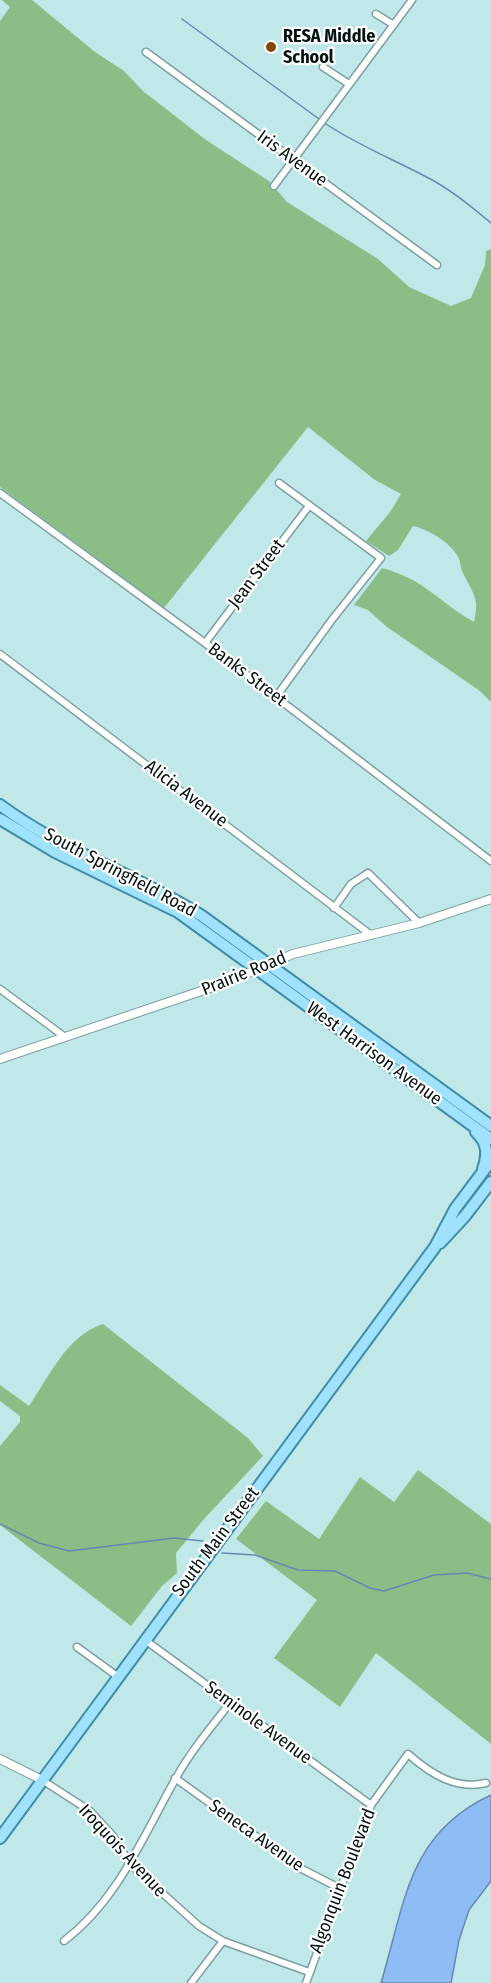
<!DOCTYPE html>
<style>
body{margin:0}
canvas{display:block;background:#c1e8e9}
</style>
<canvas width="491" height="1983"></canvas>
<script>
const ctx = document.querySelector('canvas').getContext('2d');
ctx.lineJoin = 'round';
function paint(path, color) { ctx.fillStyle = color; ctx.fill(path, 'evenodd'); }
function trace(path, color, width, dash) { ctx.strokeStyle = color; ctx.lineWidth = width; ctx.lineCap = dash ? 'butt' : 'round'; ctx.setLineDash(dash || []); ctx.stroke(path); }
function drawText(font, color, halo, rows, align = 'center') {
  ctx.font = font + ' "Fira Sans Condensed",sans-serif'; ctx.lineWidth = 4.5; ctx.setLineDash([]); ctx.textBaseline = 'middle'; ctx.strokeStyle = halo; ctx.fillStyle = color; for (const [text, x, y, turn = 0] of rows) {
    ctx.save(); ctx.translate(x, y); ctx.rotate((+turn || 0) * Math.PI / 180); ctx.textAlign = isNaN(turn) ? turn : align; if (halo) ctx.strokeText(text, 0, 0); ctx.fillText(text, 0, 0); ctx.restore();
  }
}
paint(new Path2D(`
 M2,0H32L95,52L124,71L143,91L206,140L269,181L287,202L378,259L409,287L451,306L471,298L485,265L486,251L491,249V702L480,691L387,627L368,610L354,605L382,568C426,580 437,601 474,622C480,598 473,594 463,573C460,568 461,560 457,555C448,541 429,530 413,526L398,550L389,556L366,541L390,512L401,494L375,480L308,427L164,608L0,487V21L10,7Z
 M103,1324L248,1438L263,1456L204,1519L176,1553L177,1573L162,1586L131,1626L0,1525V1446L20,1422V1416L0,1401V1385L29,1406C49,1377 67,1335 103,1324Z
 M418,1470L491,1524V1744L376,1653L340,1707L274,1658L317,1600L236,1539L266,1501L319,1539L360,1477L394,1502Z`), '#8bbe86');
const water = new Path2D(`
 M491,1795V1881L469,1910L459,1940L451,1983H381C405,1904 407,1834 491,1795Z`);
paint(water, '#8ebcf5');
trace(water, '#6589b1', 1.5);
trace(new Path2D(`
 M182,19L319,119
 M323,122C358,146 398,161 434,181C455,193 473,208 491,223
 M0,1524L39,1543L69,1551L174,1538L203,1541
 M222,1553L255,1555L298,1570L335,1571L370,1588L384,1591L434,1575L467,1573L491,1579`), '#6589b1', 1.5);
const minor = new Path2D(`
 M376,14L394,25
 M146,52L437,265
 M323,67L349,84
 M274,186L412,0
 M0,493L205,643L491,861
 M205,643L309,506
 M0,654L371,935
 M276,697L331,621L381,558L279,483
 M334,908L351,884L368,873L419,923
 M0,989L65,1037
 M145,1640L371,1805
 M77,1647L117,1676
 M175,1778L300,1868L339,1888
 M42,1780L90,1811L113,1836L131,1865L199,1926L223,1941L309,1972
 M64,1941C119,1899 143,1836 176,1778C191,1751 211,1727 230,1703
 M191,1983L223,1941
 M306,1983L371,1805L408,1754C431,1774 455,1790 486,1783`);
const tertiary = new Path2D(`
 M0,1059L222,984L293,954L419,923L491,899
 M0,1759L42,1780`);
const primary = new Path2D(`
 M0,805C62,851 137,875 202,916L491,1126
 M0,819L55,852L178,912L491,1139
 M476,1132C488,1143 488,1155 483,1169
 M440,1243L465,1216L491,1182
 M0,1838L435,1247L455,1209L491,1161`);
trace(minor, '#7ba0a1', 9);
trace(tertiary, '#7ba0a1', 10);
trace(primary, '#418da8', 14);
trace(minor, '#fff', 6);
trace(tertiary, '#fff', 8);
trace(primary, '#a0e2fb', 10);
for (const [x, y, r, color] of [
 [271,47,6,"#854708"]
]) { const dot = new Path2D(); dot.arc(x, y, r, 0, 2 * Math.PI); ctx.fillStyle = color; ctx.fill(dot); trace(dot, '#fff', 2); }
drawText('bold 18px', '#051213', '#fff', [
 ["RESA Middle",283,37],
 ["School",283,58]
], 'left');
drawText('18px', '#051213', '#fff', [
 ["Iris Avenue",292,159,36],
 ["Jean Street",257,574,-53],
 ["Banks Street",247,675,37],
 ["Alicia Avenue",186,794,37],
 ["South Springfield Road",120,873,28],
 ["Prairie Road",244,974,-22],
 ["West Harrison Avenue",374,1054,36],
 ["South Main Street",216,1542,-53],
 ["Seminole Avenue",258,1723,36],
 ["Seneca Avenue",256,1836,35],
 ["Iroquois Avenue",122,1851,47],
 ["Algonquin Boulevard",343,1881,-69]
]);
</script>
